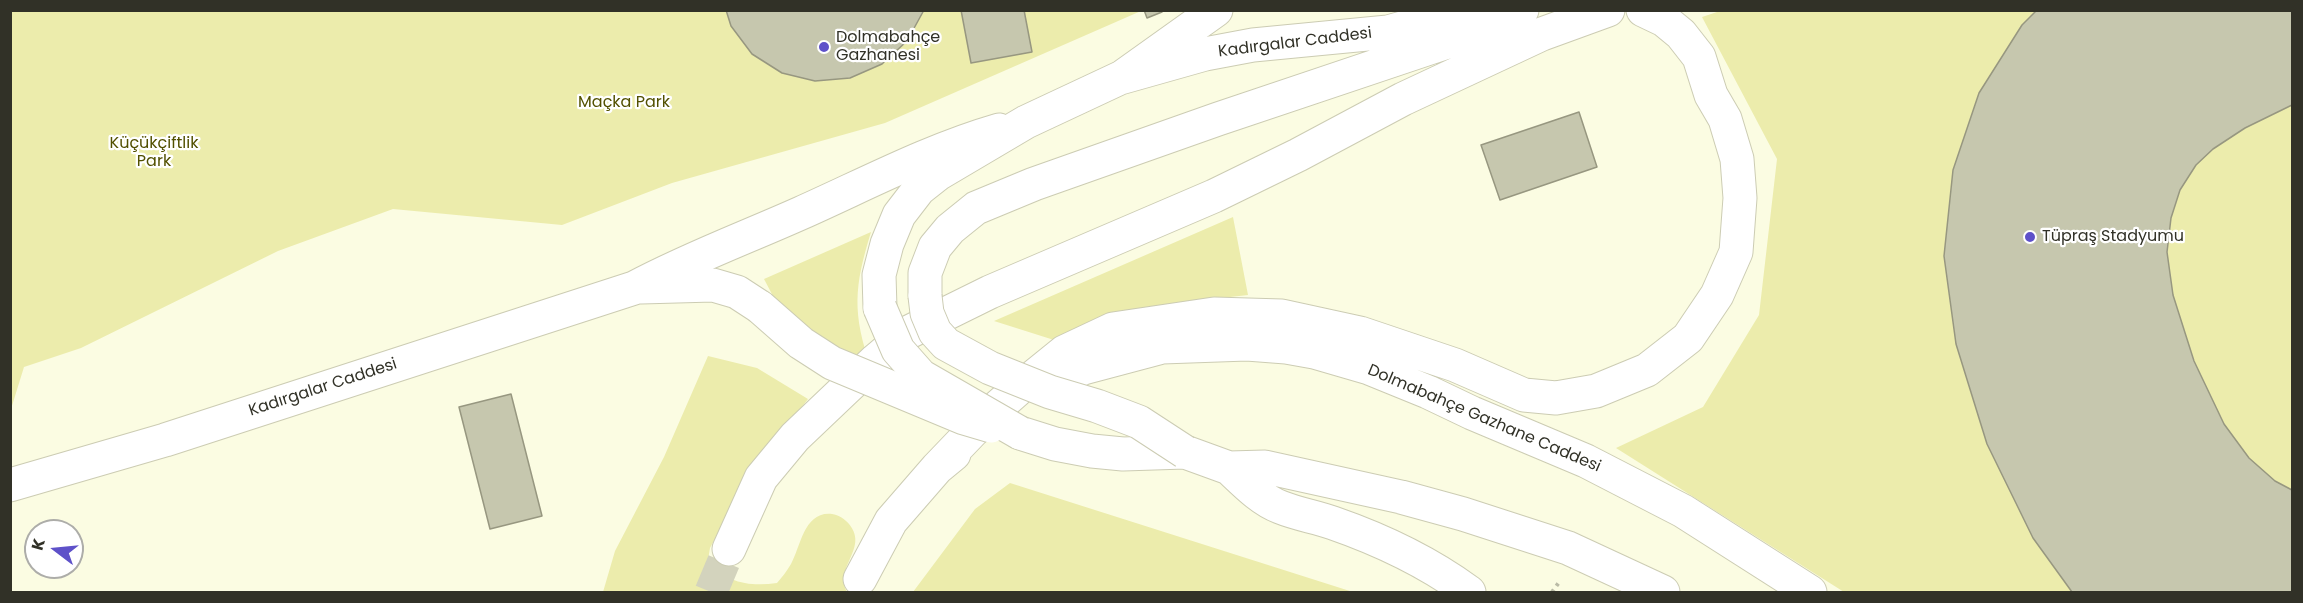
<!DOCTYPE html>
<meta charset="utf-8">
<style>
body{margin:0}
#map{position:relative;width:2303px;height:603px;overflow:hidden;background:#fbfce2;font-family:Poppins,sans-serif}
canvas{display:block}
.frame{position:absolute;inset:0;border:12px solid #313127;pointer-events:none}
.north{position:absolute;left:24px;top:519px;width:60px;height:60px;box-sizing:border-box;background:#fff;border:2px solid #adada9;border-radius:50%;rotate:286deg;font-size:16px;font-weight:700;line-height:24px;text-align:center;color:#313127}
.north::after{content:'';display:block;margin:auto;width:21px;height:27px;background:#5e51c9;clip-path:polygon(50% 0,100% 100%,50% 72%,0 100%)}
</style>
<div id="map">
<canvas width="2303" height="603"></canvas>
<div class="frame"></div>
<div class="north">K</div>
</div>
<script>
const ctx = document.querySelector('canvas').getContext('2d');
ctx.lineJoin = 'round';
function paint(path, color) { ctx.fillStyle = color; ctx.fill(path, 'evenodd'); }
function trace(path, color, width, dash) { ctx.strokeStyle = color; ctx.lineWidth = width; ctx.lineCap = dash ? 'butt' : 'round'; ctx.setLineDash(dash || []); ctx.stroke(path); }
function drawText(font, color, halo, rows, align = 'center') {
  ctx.font = font + ' Poppins,sans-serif'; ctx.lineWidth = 4.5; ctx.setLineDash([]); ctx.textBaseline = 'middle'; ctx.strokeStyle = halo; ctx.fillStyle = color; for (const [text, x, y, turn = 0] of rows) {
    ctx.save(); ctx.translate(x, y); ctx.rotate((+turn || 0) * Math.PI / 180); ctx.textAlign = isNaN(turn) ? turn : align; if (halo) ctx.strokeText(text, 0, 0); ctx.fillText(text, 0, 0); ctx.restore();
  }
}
paint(new Path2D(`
 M1723,10L2292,11V592H1844L1616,448L1703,407L1759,315L1777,159L1702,17Z
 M11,11H1141L885,123L672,183L562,225L393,209L278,251L81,348L24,367L11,409Z
 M1233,217L1248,295L1177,303L1054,340L994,321Z
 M871,232C854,287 852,313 871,368L821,344L774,298L764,279Z
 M708,356L757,368L808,399L746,479L710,548L708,560C725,583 750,587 777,583C782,577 787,571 791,564C801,546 804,511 832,514C845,516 858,530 855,544C852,561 837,575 847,592H603L615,551L664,457Z
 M1010,483L1353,592H913L975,509Z`), '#ececac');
const building = new Path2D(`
 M726,10H924L907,41L882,64L850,78L815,81L782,73L752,54L731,26Z
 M961,10H1024L1032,52L971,63Z
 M1144,10H1161L1162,12L1147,18Z
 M2037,10H2292V105L2245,128L2213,149L2196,165L2180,190L2171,218L2167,252L2173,295L2194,361L2224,424L2249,458L2275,481L2292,490V592H2072L2033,538L1987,444L1956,344L1944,256L1953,170L1979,93L2022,25Z
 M1579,112L1597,167L1500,200L1481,145Z
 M511,394L542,516L490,529L459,407Z`);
paint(building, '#c6c7ae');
trace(building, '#979780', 1.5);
trace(new Path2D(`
 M711,592L729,549`), '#d3d3bd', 33, [33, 16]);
const secondary = new Path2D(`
 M1125,75L1216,10
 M641,287L713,285L737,292L760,307
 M10,485L165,440L634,288C688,259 745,238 801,213C866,184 930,150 999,130`);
const primary = new Path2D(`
 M925,296V273L935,247L950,229L976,208L1034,184L1218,119L1480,31L1522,10
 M880,308L879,275L887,244L899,215L919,189L938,174L1026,122L1120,78L1205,54L1253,45L1388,32L1467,10
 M1044,388L1083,368L1162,347L1247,344L1286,347L1314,352L1369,368L1428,392L1472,413L1586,461L1683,511L1810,592
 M1020,433L1055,444L1092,451L1123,454L1185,452L1229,468L1265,467L1401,497L1463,514L1568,548L1663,592
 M937,468L984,419L1017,390L1064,352L1113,329L1214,314L1282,316L1360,333L1455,365L1524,395L1556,398L1596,391L1647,370L1688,338L1717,295L1736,252L1740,198L1737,159L1725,119L1711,95L1699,57L1681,34L1664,20L1643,10
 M1229,468C1244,482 1261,500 1280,507C1297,514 1316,517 1333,523C1382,540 1428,562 1469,592
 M729,549L761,478L795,437L876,360L909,332L990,292L1214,196L1298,155L1403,99L1542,34L1608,10
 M860,579L891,521L937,468L954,454`);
trace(secondary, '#ccccb3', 35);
trace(primary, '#ccccb3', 35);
trace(new Path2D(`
 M1552,592L1560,581`), '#babba6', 4, [3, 4.5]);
trace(secondary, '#fff', 33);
trace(primary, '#fff', 33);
const secondaryBridge = new Path2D(`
 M760,307L801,343L832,363L964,418L991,426`);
const primaryBridge = new Path2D(`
 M925,296L927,313L935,332L946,344L990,368L1050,392L1097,406L1139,422L1185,452
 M880,308L898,350L921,376L1020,433`);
trace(secondaryBridge, '#ccccb3', 35, []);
trace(primaryBridge, '#ccccb3', 35, []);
trace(secondaryBridge, '#fff', 33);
trace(primaryBridge, '#fff', 33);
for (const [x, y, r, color] of [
 [824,47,6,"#5e51c9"],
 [2030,237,6,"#5e51c9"]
]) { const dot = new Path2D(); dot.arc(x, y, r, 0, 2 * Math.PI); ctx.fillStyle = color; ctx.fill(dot); trace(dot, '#fff', 2); }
drawText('16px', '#313127', '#fff', [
 ["Dolmabahçe",836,38],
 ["Gazhanesi",836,56],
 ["Tüpraş Stadyumu",2042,237]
], 'left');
drawText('16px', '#313127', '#fff', [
 ["Kadırgalar Caddesi",1295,43,-7],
 ["Kadırgalar Caddesi",323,388,-18],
 ["Dolmabahçe Gazhane Caddesi",1484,419,23]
]);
drawText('16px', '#525000', '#fff', [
 ["Maçka Park",624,103],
 ["Küçükçiftlik",154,144],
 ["Park",154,162]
]);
</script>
